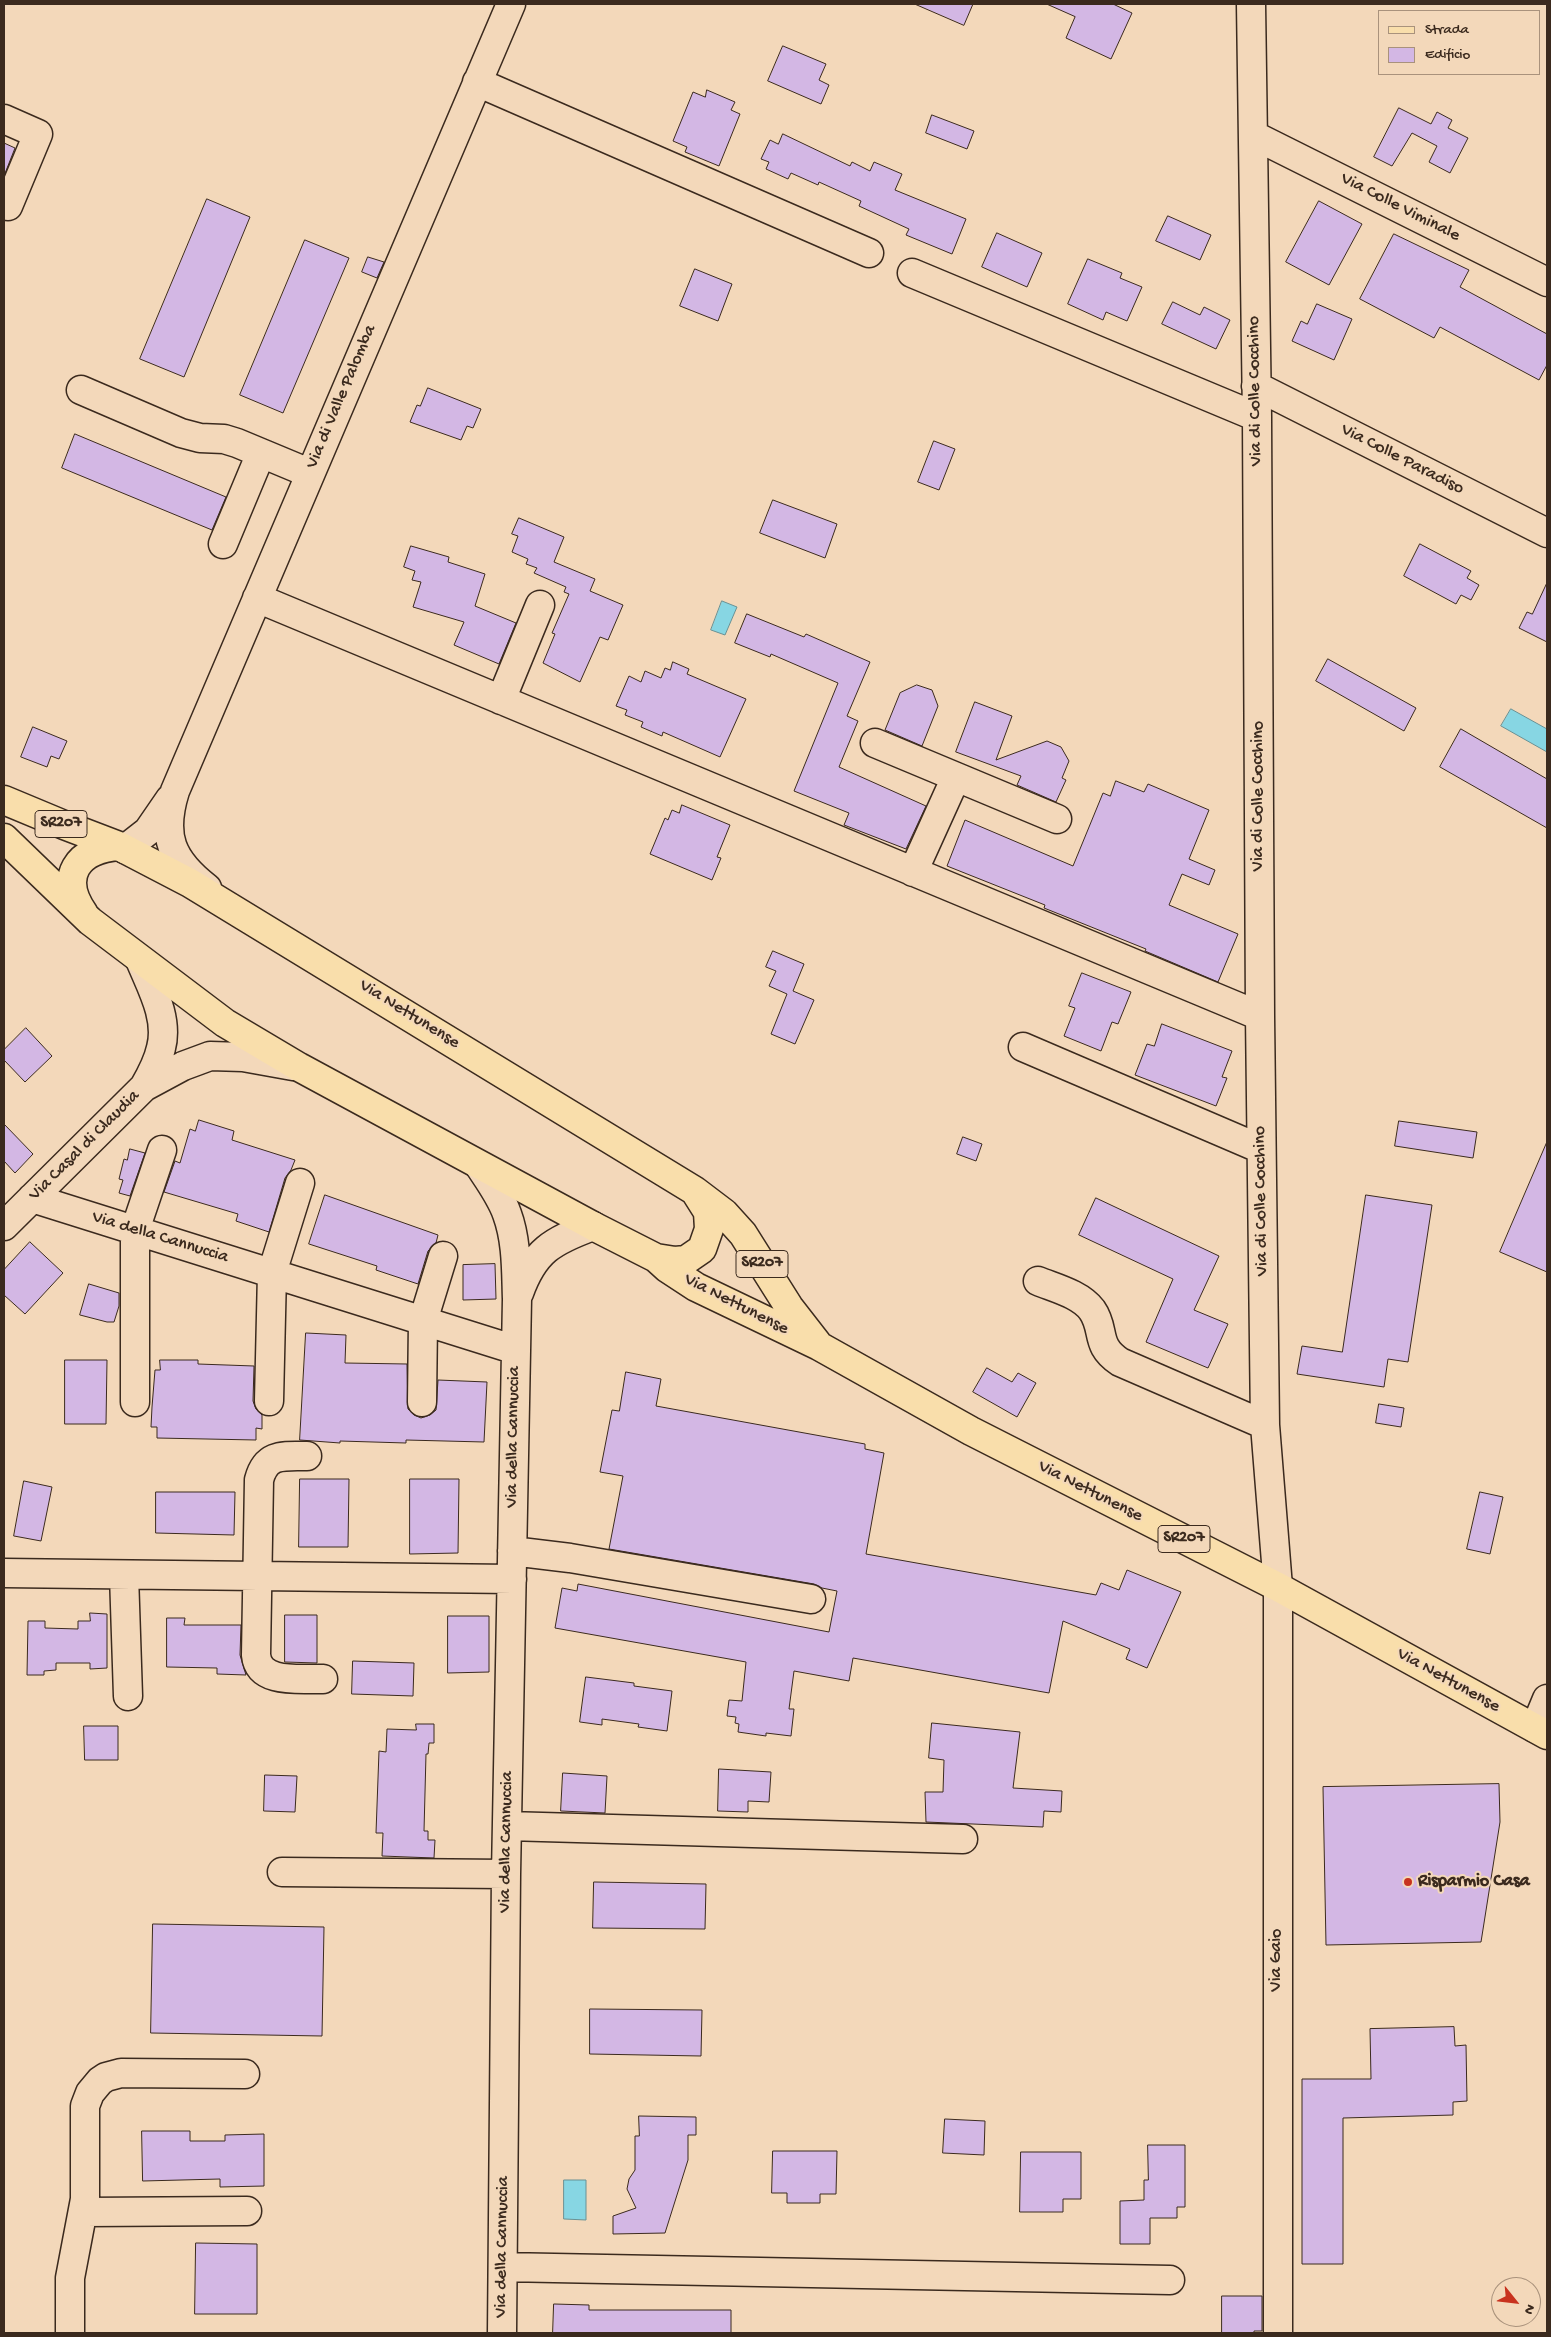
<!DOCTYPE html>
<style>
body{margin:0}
#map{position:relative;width:1551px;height:2337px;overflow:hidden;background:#f3d8ba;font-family:"Gochi Hand",sans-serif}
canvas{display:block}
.frame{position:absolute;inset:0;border:5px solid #3b2a1e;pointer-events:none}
.legend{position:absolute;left:1378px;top:10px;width:162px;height:65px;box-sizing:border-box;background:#f3d8ba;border:1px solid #a9927c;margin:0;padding:6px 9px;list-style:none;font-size:15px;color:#3b2a1e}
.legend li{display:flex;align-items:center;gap:10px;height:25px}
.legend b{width:25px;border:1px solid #a9927c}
.north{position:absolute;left:1491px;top:2277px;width:50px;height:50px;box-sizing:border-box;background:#f3d8ba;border:1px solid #a9927c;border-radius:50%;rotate:119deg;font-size:14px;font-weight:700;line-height:20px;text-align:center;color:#3b2a1e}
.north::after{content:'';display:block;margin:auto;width:18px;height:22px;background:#c8321e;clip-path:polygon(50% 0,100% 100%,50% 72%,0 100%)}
</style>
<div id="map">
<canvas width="1551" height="2337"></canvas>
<div class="frame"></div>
<ul class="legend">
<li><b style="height:6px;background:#f9deab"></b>Strada</li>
<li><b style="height:14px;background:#d3b7e4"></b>Edificio</li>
</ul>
<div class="north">N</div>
</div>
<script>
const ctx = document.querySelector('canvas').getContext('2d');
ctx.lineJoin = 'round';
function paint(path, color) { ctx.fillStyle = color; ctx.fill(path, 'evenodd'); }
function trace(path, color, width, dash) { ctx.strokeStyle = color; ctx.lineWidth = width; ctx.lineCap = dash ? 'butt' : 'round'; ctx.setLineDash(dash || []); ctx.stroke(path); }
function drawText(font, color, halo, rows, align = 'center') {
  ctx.font = font + ' "Gochi Hand",sans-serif'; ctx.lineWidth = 4; ctx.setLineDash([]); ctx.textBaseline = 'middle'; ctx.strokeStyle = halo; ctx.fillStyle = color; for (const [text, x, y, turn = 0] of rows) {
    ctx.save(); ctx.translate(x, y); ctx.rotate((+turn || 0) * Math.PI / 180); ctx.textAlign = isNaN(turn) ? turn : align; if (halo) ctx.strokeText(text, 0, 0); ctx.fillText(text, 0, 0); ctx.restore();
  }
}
const water = new Path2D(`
 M722,601L737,607L725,635L711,630Z
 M1511,709L1547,729V752L1501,726Z
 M564,2180H586V2220L564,2219Z`);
paint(water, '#87d6e3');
trace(water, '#699194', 1);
const building = new Path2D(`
 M915,4H973L964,25Z
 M1047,4H1113L1132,13L1111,59L1066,38L1075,17Z
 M783,46L826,64L819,80L829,85L821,104L768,81Z
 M707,90L735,102L731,110L740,114L719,166L685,152L687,147L673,141L693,92L705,97Z
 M1399,108L1431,124L1437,112L1452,120L1448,128L1468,138L1450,173L1429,162L1437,146L1412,133L1392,166L1374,157Z
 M932,115L974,131L967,149L926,133Z
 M783,134L850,166L852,162L870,171L874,162L902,174L895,190L966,219L952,254L906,235L909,229L859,206L861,201L819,182L818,185L791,173L788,179L766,169L769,162L761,159L770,140L778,144Z
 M4,143L15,148L4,176Z
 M207,199L250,217L184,377L140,359Z
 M1319,201L1362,224L1329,285L1286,262Z
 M1168,216L1211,235L1200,260L1156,241Z
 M997,233L1042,253L1027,287L982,267Z
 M1394,234L1469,270L1460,287L1547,334V365L1539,380L1440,327L1434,338L1360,299Z
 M305,240L349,258L283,413L240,395Z
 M368,257L384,262L377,278L362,272Z
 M1088,259L1122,273L1120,278L1142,287L1127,321L1106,312L1103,320L1068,304Z
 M695,269L732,284L718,321L680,306Z
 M1173,302L1200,315L1204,307L1230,320L1216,349L1162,324Z
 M1317,304L1352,319L1334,360L1292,341L1301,321L1307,324Z
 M428,388L481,409L473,428L467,426L461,440L410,422L417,405L420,406Z
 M75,434L226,497L212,530L62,468Z
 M934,441L955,449L939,490L918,482Z
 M773,500L837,524L825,558L760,533Z
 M519,518L564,537L554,562L595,579L590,591L623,605L608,640L600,637L580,682L543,663L555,634L552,633L569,594L564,592L566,587L534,573L537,568L526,564L528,559L512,552L518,536L512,534Z
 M1420,544L1471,571L1467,578L1479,585L1471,600L1461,595L1456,604L1404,576Z
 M411,546L449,557L448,562L485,574L475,606L516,623L499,664L454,645L464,622L413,607L421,582L412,580L415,571L404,567Z
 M1547,583V642L1519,628L1527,612L1532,614Z
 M747,614L804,637L806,634L870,662L847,716L858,721L839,767L926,806L906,849L844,825L849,813L794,791L838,683L771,654L770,657L735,643Z
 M1328,659L1416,708L1404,731L1316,681Z
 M673,662L689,669L687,674L746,699L720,757L663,732L662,736L641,727L643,722L625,715L627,710L616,706L629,676L641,682L645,671L661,678L665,668L670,670Z
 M917,685L932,690L938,706L922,746L885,730L900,693Z
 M975,702L1012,716L996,760L1047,741L1061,747L1069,761L1062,778L1066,780L1056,802L1017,785L1021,776L956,752Z
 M33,727L67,741L59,759L51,756L47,767L21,757Z
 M1461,729L1547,779V828L1440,767Z
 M1116,781L1144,792L1148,784L1209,810L1189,859L1215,870L1209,885L1182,874L1169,905L1238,934L1218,982L1145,951L1146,949L1044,908L1045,905L947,866L965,820L1073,866L1103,793L1110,796Z
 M682,805L730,825L717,857L721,858L712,880L650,854L665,818L668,820L672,810L679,813Z
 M773,951L804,964L793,991L814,1000L795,1044L771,1034L787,994L769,986L776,971L766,967Z
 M1082,973L1131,992L1118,1024L1112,1022L1101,1051L1064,1036L1075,1008L1069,1006Z
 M1162,1024L1232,1051L1222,1077L1227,1078L1216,1106L1135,1075L1147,1044L1154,1046Z
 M26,1028L52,1056L25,1082L4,1060V1050Z
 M199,1120L234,1131L232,1140L295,1160L291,1170L285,1178L269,1232L236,1221L238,1214L164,1192L175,1161L180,1163L190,1129L195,1131Z
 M1399,1121L1477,1132L1473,1158L1395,1146Z
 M4,1124L33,1154L15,1173L4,1161Z
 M963,1137L982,1144L976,1161L957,1154Z
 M1547,1142V1272L1500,1252Z
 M130,1149L145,1153L130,1196L119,1193L123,1180L119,1179L124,1159L127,1160Z
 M325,1195L438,1235L436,1243L428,1251L418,1284L376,1270L377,1266L309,1244Z
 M1366,1195L1432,1205L1408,1362L1388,1359L1384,1387L1297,1374L1302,1346L1342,1352Z
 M1096,1198L1219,1256L1194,1310L1228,1324L1208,1368L1146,1342L1173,1279L1079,1235Z
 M30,1242L63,1273L25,1314L4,1295V1270Z
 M495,1264L496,1299L463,1300V1265Z
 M89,1284L119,1293V1306L114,1322H107L80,1315Z
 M306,1333L346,1335L345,1363L407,1364L408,1409L414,1415L421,1418L430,1415L436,1410L438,1380L487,1382L484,1442L406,1440V1443L340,1441V1443L300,1440Z
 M65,1360H107L106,1424H65Z
 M160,1360H198V1364L254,1366L253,1401L256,1409L262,1415V1429L256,1428V1440L157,1438V1427H151L152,1407L155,1370H160Z
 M987,1368L1012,1382L1018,1373L1036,1383L1017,1417L973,1392Z
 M626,1372L661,1379L656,1406L865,1444V1449L884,1453L866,1554L1096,1595L1101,1583L1119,1590L1127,1570L1181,1592L1147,1668L1126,1659L1130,1649L1063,1621L1049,1693L853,1658L849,1681L794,1671L789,1709H794L791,1736L766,1733V1736L738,1732L739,1724L735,1723L736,1717L727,1716L729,1700L742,1701L746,1662L555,1628L562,1588L577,1591L578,1584L829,1632L837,1591L822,1588L814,1584L609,1549L623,1476L600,1472L612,1410L619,1411Z
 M1379,1404L1404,1408L1401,1427L1376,1423Z
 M300,1479H349L348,1547H299Z
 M410,1479H459L458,1553L410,1554Z
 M24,1481L52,1487L41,1541L14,1536Z
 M156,1492H235L234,1535L156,1533Z
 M1480,1492L1503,1497L1490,1554L1467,1549Z
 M90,1613L107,1614V1668L90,1669V1663H56V1670L44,1671V1675H27L28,1621H45V1628L78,1629V1621H90Z
 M285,1615H317V1663L285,1662Z
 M448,1616H489V1672L448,1673Z
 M167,1618H185L184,1625H241L240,1655L246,1675L217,1674V1668L167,1667Z
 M353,1661L414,1663L413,1696L352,1694Z
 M586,1677L634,1683V1686L672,1691L667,1731L638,1727L639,1724L602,1719V1725L580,1722Z
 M932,1723L1020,1732L1013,1788L1062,1791L1061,1812L1044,1811L1043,1827L926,1822L925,1792H943L944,1760L929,1758Z
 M416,1724H434V1743H429L428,1754H426L424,1831H428V1840H435L434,1858L382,1856L383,1833H376L379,1751L386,1752L387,1729L416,1730Z
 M84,1726H118V1760H85Z
 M719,1769L771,1772L769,1802L748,1801V1812L718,1811Z
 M563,1773L607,1776L605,1813L561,1811Z
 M265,1775L297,1776L295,1812L264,1811Z
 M1499,1784L1500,1822L1481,1942L1326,1945L1323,1787Z
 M594,1882L706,1884L705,1929L593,1928Z
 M153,1924L324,1927L322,2036L151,2033Z
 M590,2009L702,2010L701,2056L590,2054Z
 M1454,2027L1455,2046L1466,2045L1467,2101L1453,2102V2115L1343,2118V2264H1302V2079H1371L1370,2029Z
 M639,2116L696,2117V2135H688V2160L665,2233L613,2234V2216L636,2208L627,2189L629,2179L635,2170V2136H639Z
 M945,2119L985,2121L984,2155L943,2153Z
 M142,2131H190V2141H225V2135L264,2134V2186L220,2187V2179L143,2181Z
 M1148,2145H1185V2207H1177V2218H1150V2244H1120V2201L1144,2200V2180H1148Z
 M773,2151H837L836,2194H820V2203H787V2193H772Z
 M1021,2152H1081V2199H1063V2212H1020Z
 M196,2243L257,2244V2314H195Z
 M1222,2296H1262V2331H1254V2333H1222Z
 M554,2304L589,2305V2310H731V2333H553Z`);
paint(building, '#d3b7e4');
trace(building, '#3b2a1e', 1);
const minor = new Path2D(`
 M1251,4L1257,417L1260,1016L1265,1425L1278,1587V2333
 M477,82L869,253
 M4,119L38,134L8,206
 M1253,135L1547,282
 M912,273L1257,417
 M1256,386L1547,533
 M81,390L181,433L200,438L224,439L237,443L309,473
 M223,544L261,453
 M257,598L1260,1016
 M501,700L540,605
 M875,743L1057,819
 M125,849L148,831L170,799
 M913,872L956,777
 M207,888C171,860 161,836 175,791L511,4
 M140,960C151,987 169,1018 161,1048C158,1062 151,1075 144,1087
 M1023,1047L1261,1149
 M480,1167C490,1182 501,1197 507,1214C517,1241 516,1272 517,1299L506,1874L502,2333
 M32,1198L516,1350
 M4,1226L144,1087L183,1066L210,1056L243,1057L293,1066
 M1038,1281C1055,1288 1080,1294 1092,1310C1106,1330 1094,1345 1120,1362L1265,1425
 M519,1293C534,1251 552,1241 593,1226
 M269,1401L272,1273L300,1183
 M135,1402V1230L162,1150
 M422,1402L423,1321L443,1256
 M307,1456C283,1456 266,1453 259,1480L256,1655C259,1685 301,1678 323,1679
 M512,1551L570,1558L811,1599
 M4,1573L512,1579
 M124,1575L128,1696
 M1535,1728L1547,1699
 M507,1826L963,1839
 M282,1872L506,1874
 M84,2212L247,2211
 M503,2267L1170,2280
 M70,2333V2278L85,2199V2106L90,2093L100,2081L106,2077L121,2073L245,2074`);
const major = new Path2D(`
 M4,800L64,825L119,846L190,883L695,1191L724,1213L743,1234L789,1307L817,1343
 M4,838L90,921L225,1023L299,1067L593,1226L656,1258L675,1261L686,1260L702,1249L709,1229L708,1212L696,1193
 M84,914C58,877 77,849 119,846
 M656,1258L667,1268L696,1287L819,1346L971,1431L1278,1587L1547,1735`);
trace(minor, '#3b2a1e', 31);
trace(major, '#3b2a1e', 31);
trace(minor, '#f3d8ba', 28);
trace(major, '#f9deab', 28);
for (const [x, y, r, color] of [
 [1408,1882,5,"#c8321e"]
]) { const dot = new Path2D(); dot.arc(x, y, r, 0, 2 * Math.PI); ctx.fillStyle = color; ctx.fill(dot); trace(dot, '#f3d8ba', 2); }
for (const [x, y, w] of [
 [61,824,52],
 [762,1264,52],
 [1184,1539,52]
]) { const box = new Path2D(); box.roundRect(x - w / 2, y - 13.5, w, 27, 4); ctx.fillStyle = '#f3d8ba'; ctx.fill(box); trace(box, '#3b2a1e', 1); }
drawText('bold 16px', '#3b2a1e', null, [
 ["SR207",61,824],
 ["SR207",762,1264],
 ["SR207",1184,1539]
]);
drawText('18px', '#3b2a1e', '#f3d8ba', [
 ["Via Colle Viminale",1400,208,27],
 ["Via di Colle Cocchino",1256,391,-91],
 ["Via di Valle Palomba",342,397,-67],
 ["Via Colle Paradiso",1402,460,27],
 ["Via di Colle Cocchino",1259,796,-90],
 ["Via Nettunense",409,1015,32],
 ["Via Casal di Claudia",85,1146,-45],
 ["Via di Colle Cocchino",1262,1201,-91],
 ["Via della Cannuccia",160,1238,17],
 ["Via Nettunense",736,1305,27],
 ["Via della Cannuccia",514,1437,-89],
 ["Via Nettunense",1090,1492,27],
 ["Via Nettunense",1448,1681,29],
 ["Via della Cannuccia",507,1842,-89],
 ["Via Gaio",1277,1960,-90],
 ["Via della Cannuccia",503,2247,-89]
]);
drawText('bold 18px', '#3b2a1e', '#f3d8ba', [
 ["Risparmio Casa",1418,1882]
], 'left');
</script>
